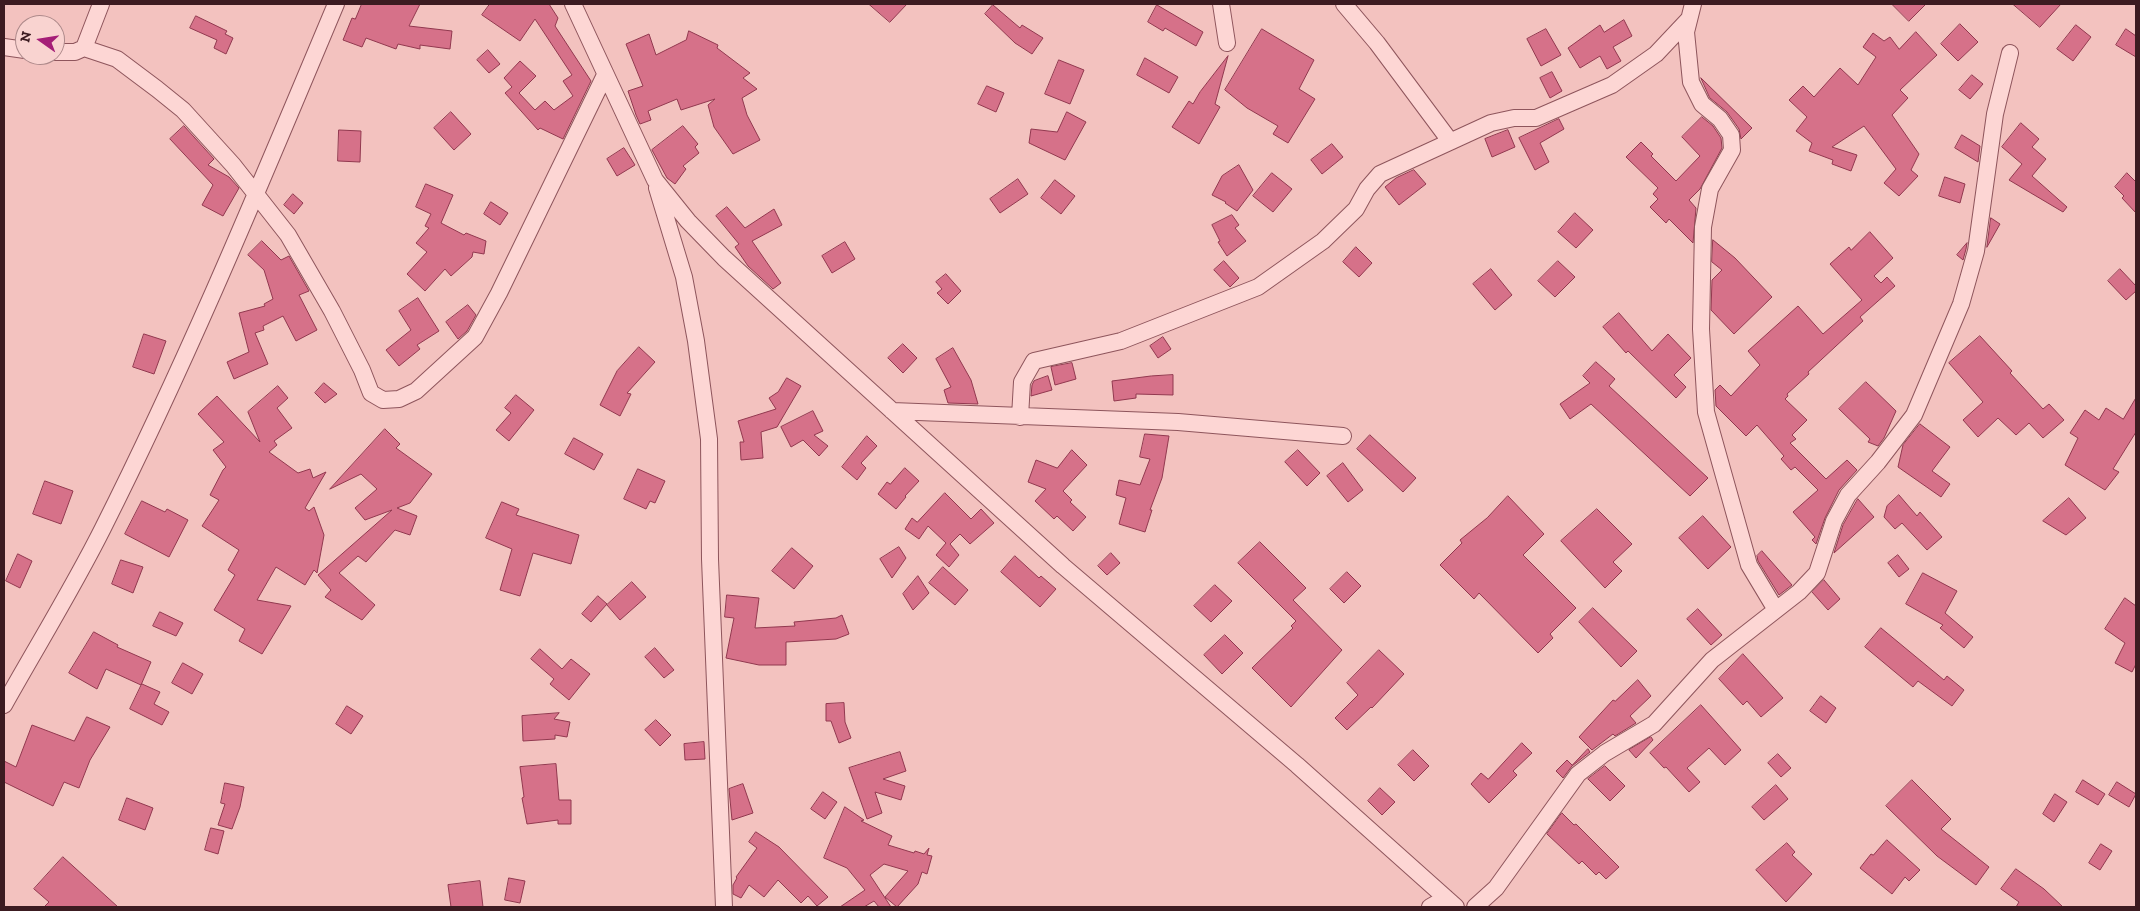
<!DOCTYPE html>
<style>
body{margin:0}
#map{position:relative;width:2140px;height:911px;overflow:hidden;background:#f3c2bf;font-family:"Zilla Slab",serif}
canvas{display:block}
.frame{position:absolute;inset:0;border:5px solid #3c1b21;pointer-events:none}
.north{position:absolute;left:15px;top:15px;width:50px;height:50px;box-sizing:border-box;background:#f9d3d0;border:1px solid #ad898a;border-radius:50%;rotate:283deg;font-size:14px;font-weight:700;line-height:20px;text-align:center;color:#3c1b21}
.north::after{content:'';display:block;margin:auto;width:18px;height:22px;background:#a51e77;clip-path:polygon(50% 0,100% 100%,50% 72%,0 100%)}
</style>
<div id="map">
<canvas width="2140" height="911"></canvas>
<div class="frame"></div>
<div class="north">N</div>
</div>
<script>
const ctx = document.querySelector('canvas').getContext('2d');
ctx.lineJoin = 'round';
function paint(path, color) { ctx.fillStyle = color; ctx.fill(path, 'evenodd'); }
function trace(path, color, width, dash) { ctx.strokeStyle = color; ctx.lineWidth = width; ctx.lineCap = dash ? 'butt' : 'round'; ctx.setLineDash(dash || []); ctx.stroke(path); }
const building = new Path2D(`
 M362,4H420L409,26L452,31L450,49L420,45V49L398,44L396,49L366,38L362,47L343,40L352,18L355,19Z
 M490,4H549L558,18L555,26L591,81L563,139L540,128L538,130L505,93L512,87L504,78L520,61L536,76L519,93L535,110L545,101L554,110L573,96L563,81L572,75L535,19L520,41L482,15Z
 M869,4H907L890,22Z
 M1892,4H1926L1909,21Z
 M2013,4H2061L2040,27Z
 M993,5L1020,28L1022,25L1043,38L1032,54L1015,43L985,14Z
 M1157,5L1203,32L1196,46L1165,28L1163,31L1148,22Z
 M196,16L227,31L225,34L233,38L226,54L214,48L217,40L190,28Z
 M1624,20L1632,36L1613,47L1621,61L1607,69L1600,56L1580,68L1568,48L1600,25L1604,32Z
 M1960,24L1978,42L1958,61L1941,44Z
 M2076,25L2091,37L2073,61L2057,49Z
 M1262,29L1314,60L1299,89L1315,99L1288,143L1273,134L1278,126L1247,108L1225,90Z
 M1546,29L1561,55L1541,66L1527,39Z
 M2126,29L2136,36V57L2116,45Z
 M689,31L718,45L717,48L750,73L743,78L757,89L742,98L747,115L760,140L733,154L714,127L708,105L715,99L681,110L677,99L648,111L651,120L640,124L636,115L628,91L643,86L626,44L649,34L656,55L686,40Z
 M1916,32L1937,55L1900,90L1908,98L1892,115L1919,154L1911,170L1918,176L1899,196L1884,183L1896,169L1864,126L1832,147L1857,155L1851,171L1832,164L1833,160L1809,151L1812,143L1796,131L1807,117L1789,100L1803,86L1814,97L1840,68L1858,85L1876,57L1863,47L1873,33L1884,41L1890,37L1899,49Z
 M488,50L500,64L489,73L477,60Z
 M1228,56L1215,104L1220,107L1199,144L1172,127L1189,101L1193,104L1200,92Z
 M1145,58L1178,77L1169,93L1137,75Z
 M1059,60L1084,70L1070,104L1045,94Z
 M1552,72L1562,91L1550,98L1540,78Z
 M1972,75L1983,84L1970,99L1959,90Z
 M1701,78L1752,128L1741,139L1739,129L1727,112L1710,98Z
 M987,86L1004,93L996,112L978,104Z
 M451,112L471,134L454,150L434,128Z
 M1067,112L1086,122L1065,160L1029,143L1031,129L1057,132Z
 M1702,117L1713,126L1721,138L1722,148L1700,189L1689,200L1696,208L1693,243L1669,219L1666,223L1650,207L1658,199L1653,194L1658,188L1626,157L1641,142L1653,154L1651,156L1676,181L1700,156L1682,137Z
 M1559,119L1564,129L1540,143L1549,162L1535,170L1519,138Z
 M2021,123L2039,139L2032,147L2046,159L2032,176L2067,207L2063,212L2009,180L2022,164L2002,147Z
 M184,126L214,159L208,165L229,177L239,188L223,216L202,205L213,185L170,139Z
 M683,126L698,144L695,147L699,153L683,166L686,169L675,184L667,178L652,150Z
 M339,130L361,131L360,162L338,161Z
 M1508,130L1515,147L1492,157L1485,139Z
 M1962,135L1980,146L1978,162L1955,148Z
 M1332,144L1343,157L1322,174L1311,160Z
 M624,148L635,165L617,176L607,159Z
 M1239,165L1253,190L1237,211L1225,203L1226,202L1212,195L1222,176Z
 M1414,170L1426,184L1399,205L1385,187L1396,178Z
 M1272,173L1292,189L1273,212L1253,196Z
 M2127,173L2136,182V213L2122,198L2124,196L2115,187Z
 M1945,177L1965,184L1960,203L1939,196Z
 M1018,179L1028,194L1000,213L990,199Z
 M1055,180L1075,196L1061,214L1041,198Z
 M426,184L453,195L441,223L464,235L466,233L486,241L484,254L473,252L472,257L451,276L445,269L425,291L407,274L427,252L416,243L429,228L425,226L431,214L416,207Z
 M293,194L303,203L294,214L284,205Z
 M491,202L508,213L500,225L484,214Z
 M727,207L745,228L774,209L782,225L752,241L781,283L773,289L748,266L735,247L739,244L716,216Z
 M1575,213L1593,230L1576,248L1558,232Z
 M1232,215L1239,225L1235,228L1246,241L1227,256L1218,242L1220,241L1212,225Z
 M1991,218L2000,224L1987,247Z
 M1870,232L1893,258L1874,276L1881,283L1887,277L1895,286L1860,317L1863,321L1808,372L1809,374L1787,394L1788,396L1785,399L1807,420L1792,435L1796,439L1790,443L1826,479L1847,460L1857,470L1839,490L1825,518L1816,544L1812,540L1815,537L1793,512L1818,490L1795,467L1791,470L1781,459L1784,456L1757,425L1746,436L1716,406L1715,390L1720,385L1731,396L1760,365L1748,351L1798,306L1823,334L1862,300L1830,264L1849,247L1851,250Z
 M1713,240L1735,258L1772,297L1734,334L1711,310L1712,280L1722,270L1712,262Z
 M262,241L281,260L289,256L309,291L299,295L317,330L296,341L283,316L263,326L264,330L255,333L268,364L234,379L227,362L249,352L239,313L265,306L264,304L273,299L264,270L248,255Z
 M845,242L855,259L832,273L822,256Z
 M1967,243L1966,249L1963,260L1957,255Z
 M1356,247L1372,263L1359,277L1343,262Z
 M1224,261L1239,278L1230,287L1214,270Z
 M1558,261L1575,277L1555,297L1538,281Z
 M1491,269L1512,295L1495,310L1473,284Z
 M2120,269L2136,286V291L2126,300L2108,281Z
 M946,274L961,291L948,304L937,293L942,289L936,282Z
 M418,298L439,331L417,345L420,349L399,366L386,350L411,330L399,311Z
 M468,305L476,315L467,331L458,339L446,322Z
 M1619,313L1652,351L1668,334L1691,358L1674,375L1686,387L1676,398L1628,351L1626,353L1603,327Z
 M144,334L166,341L154,374L133,367Z
 M1980,336L2012,371L2010,373L2043,409L2049,404L2064,420L2043,438L2029,423L2016,435L1998,418L1978,437L1963,420L1983,402L1949,363Z
 M1163,337L1171,349L1158,358L1150,346Z
 M903,344L917,358L903,373L888,358Z
 M639,347L655,362L627,393L631,394L620,416L600,405L617,371Z
 M953,348L971,380L978,404L948,403L944,390L951,387L936,359Z
 M1596,362L1615,379L1609,386L1708,478L1690,496L1591,404L1570,419L1560,404L1590,383L1583,376Z
 M1072,363L1076,379L1055,385L1051,367Z
 M1173,375V395L1136,394V398L1114,401L1112,381L1151,376Z
 M1048,376L1052,390L1031,396L1032,385L1034,381Z
 M787,378L801,386L777,427L761,432L763,458L741,460L740,442H744L738,421L776,409L769,398L778,392Z
 M1866,382L1896,411L1884,438L1878,446L1868,442L1870,439L1839,409Z
 M324,383L337,394L325,403L315,393Z
 M278,386L288,398L277,408L292,428L274,441L277,445L269,452L298,473L310,469L313,478L326,472L305,508L309,511L314,507L324,535L317,573L314,570L305,585L276,567L257,600L291,606L262,654L239,641L245,629L214,610L235,575L228,570L239,550L202,526L219,500L210,495L223,470L226,467L213,450L224,442L198,414L217,396L260,442L248,412Z
 M516,395L534,410L509,441L496,430L511,413L505,408Z
 M2136,398V432L2113,469L2119,472L2105,490L2065,465L2078,438L2070,433L2085,410L2099,420L2106,408L2123,419Z
 M813,411L823,431L814,435L828,446L819,456L803,440L791,447L781,427Z
 M1920,424L1950,447L1932,471L1950,484L1941,497L1898,467L1903,445Z
 M385,429L400,444L396,448L432,474L410,503L397,508L417,516L410,535L395,530L366,562L358,556L339,573L375,605L362,620L325,597L331,590L318,575L392,510L365,520L355,508L377,489L361,474L330,489Z
 M1145,434L1169,436L1162,478L1150,510H1152L1145,532L1119,524L1126,498L1116,495L1119,480L1140,485L1150,459L1140,457Z
 M1370,435L1416,478L1403,492L1357,449Z
 M867,436L877,446L861,463L866,468L857,480L842,467Z
 M574,438L603,454L594,470L565,454Z
 M1072,450L1087,465L1063,491L1072,500L1070,502L1086,517L1073,531L1057,516L1054,519L1035,501L1046,489L1028,482L1036,460L1057,468Z
 M1298,450L1320,473L1307,486L1285,462Z
 M1343,463L1363,490L1348,502L1327,476Z
 M905,468L919,481L905,496L906,497L896,509L878,494L887,482L890,484Z
 M638,469L665,481L655,503L650,501L646,509L624,499Z
 M45,481L73,491L61,524L33,514Z
 M945,493L971,519L981,509L994,523L970,544L960,534L950,544L959,555L949,567L936,555L946,543L928,526L919,539L905,529L912,518L917,522Z
 M1899,495L1917,516L1920,512L1942,537L1927,550L1902,523L1895,529L1884,517L1887,506Z
 M1508,496L1544,534L1523,555L1576,608L1550,634L1553,638L1538,653L1479,593L1474,599L1440,565L1462,543L1460,540L1487,518Z
 M2069,498L2086,518L2066,535L2043,521Z
 M1858,499L1874,517L1834,553L1843,525Z
 M142,501L165,512L167,509L188,520L169,557L125,534Z
 M502,502L519,509L516,515L579,535L571,564L533,553L520,596L500,590L512,549L486,538Z
 M1597,509L1632,544L1613,562L1622,571L1605,588L1561,541Z
 M1703,516L1731,547L1708,569L1679,538Z
 M1260,542L1306,588L1293,600L1342,650L1291,707L1252,668L1293,628L1291,626L1296,621L1238,563Z
 M899,547L906,558L892,578L880,559Z
 M792,548L813,566L794,589L772,571Z
 M1762,551L1792,585L1779,595L1758,561L1757,556Z
 M1111,553L1120,563L1107,575L1098,566Z
 M18,554L32,561L20,588L6,581Z
 M1898,555L1909,569L1899,577L1888,563Z
 M1015,556L1039,578L1041,576L1056,589L1040,607L1001,572Z
 M121,560L143,567L133,593L112,584Z
 M943,567L968,590L955,605L929,583Z
 M1347,572L1361,586L1344,603L1330,589Z
 M1923,573L1957,591L1945,613L1973,637L1964,648L1940,628L1943,625L1906,604Z
 M918,576L929,593L913,610L903,594Z
 M1824,580L1840,599L1828,610L1812,592Z
 M632,582L646,597L620,620L607,605Z
 M1215,585L1232,601L1211,622L1194,606Z
 M727,595L759,598L755,628L795,626L794,622L836,618L842,615L849,634L836,639L786,642V665H759L726,658L734,618L725,617Z
 M598,596L607,604L591,622L582,614Z
 M2125,598L2136,606V664L2132,672L2115,663L2125,643L2105,629Z
 M1593,608L1637,651L1621,667L1579,622Z
 M1698,609L1722,635L1711,645L1687,619Z
 M160,612L183,623L176,636L153,626Z
 M1881,628L1944,680L1947,676L1964,690L1952,706L1918,681L1913,687L1865,647Z
 M94,632L118,645L117,647L151,662L141,685L106,669L97,689L69,673Z
 M1225,635L1243,653L1222,674L1204,655Z
 M655,648L674,670L664,678L645,657Z
 M540,649L562,669L571,659L590,674L569,700L550,684L554,679L531,659Z
 M1379,650L1404,674L1372,708L1371,707L1347,730L1335,718L1358,695L1347,683Z
 M1743,654L1783,698L1761,717L1747,701L1743,705L1719,679Z
 M183,663L203,674L192,694L172,683Z
 M1638,680L1651,696L1630,716L1636,723L1615,736L1613,734L1592,750L1579,737L1613,700L1615,701Z
 M142,684L160,692L154,704L169,712L162,725L130,709Z
 M1821,696L1836,708L1826,723L1810,711Z
 M844,703L845,722L851,738L839,743L831,721H826V704Z
 M1701,705L1741,750L1725,765L1709,748L1687,768L1700,782L1689,792L1666,767L1664,768L1650,753Z
 M347,706L363,716L351,734L336,724Z
 M559,713L554,719L570,722L567,737L555,735V739L523,741L522,716Z
 M87,717L110,727L90,760L79,788L64,782L53,806L4,782V761L16,767L32,725L74,741Z
 M656,720L671,735L660,746L645,730Z
 M1651,737L1653,740L1636,758L1629,750Z
 M704,742L705,759L685,760L684,744Z
 M1522,743L1532,753L1513,771L1517,775L1489,803L1471,784L1481,773L1488,779Z
 M1588,749L1590,752L1572,766L1563,778L1556,771L1567,760L1572,765Z
 M1413,750L1429,766L1414,781L1398,765Z
 M900,752L906,771L883,779L905,786L901,800L875,792L882,813L867,819L849,768Z
 M1778,754L1791,768L1781,777L1768,763Z
 M556,764L559,800H571V824H558V820L527,824L522,798L524,797L520,767Z
 M1605,766L1625,786L1610,801L1588,779Z
 M1912,780L1951,819L1941,829L1989,867L1976,885L1937,856L1886,806Z
 M2083,780L2105,794L2098,805L2076,792Z
 M2117,782L2136,794L2129,807L2109,795Z
 M225,783L244,787L240,807L232,829L218,825L225,804L221,803Z
 M743,784L753,813L732,820L729,789Z
 M1776,785L1788,799L1764,820L1752,807Z
 M1380,788L1395,802L1382,815L1368,801Z
 M823,792L837,802L825,819L811,809Z
 M2055,794L2067,802L2054,822L2043,814Z
 M127,798L153,808L145,830L119,820Z
 M845,807L864,820L861,821L892,836L888,845L914,853L915,851L924,854L929,848L927,855L932,856L927,874L922,872L918,884L897,907L885,897L908,871L884,864L870,875L891,907H879L874,901L864,907H840L865,890L847,868L824,858Z
 M1562,813L1574,825L1576,824L1619,867L1606,879L1599,872L1596,875L1582,861L1579,864L1547,834Z
 M211,828L224,831L218,854L205,850Z
 M756,832L779,847L828,897L817,906L808,896L801,903L778,880L764,897L749,885L741,898L733,894V885L737,878L736,877L757,848L749,842Z
 M1887,840L1920,870L1909,881L1905,877L1892,894L1860,868L1871,854L1873,855Z
 M1787,843L1795,852L1792,855L1812,874L1786,902L1756,870Z
 M2101,844L2112,851L2100,870L2089,863Z
 M63,857L118,907H44L49,902L34,889Z
 M2016,869L2044,889L2063,907H2016L2019,902L2001,889Z
 M509,878L525,881L520,903L505,900Z
 M480,881L483,907H451L448,885Z`);
paint(building, '#d67189');
trace(building, '#91384f', 1);
const minor = new Path2D(`
 M573,4L655,180L688,221L724,258L1063,566L1297,765L1456,907
 M1221,4L1227,43
 M1344,4L1377,43L1450,141
 M1693,4L1686,32L1691,82L1702,104L1720,119L1731,135L1732,150L1710,189L1703,227L1701,329L1706,412L1749,565L1776,610
 M4,47L25,50
 M84,48L117,59L157,89L183,110L233,165L288,235L332,311L362,370L371,393L383,400L399,399L416,391L475,337L499,293L605,75
 M55,52H75L84,48L101,4
 M657,188L684,277L696,341L709,439L710,559L724,907
 M892,411L1178,422L1343,436
 M1020,417L1022,382L1034,361L1121,341L1258,287L1323,241L1356,209L1367,189L1380,174L1491,123L1514,118H1536L1612,85L1656,54L1689,19
 M4,705C37,646 73,588 103,528C189,357 262,180 336,4
 M1430,907L1446,898
 M1475,907L1496,888L1578,774L1605,753L1654,724L1712,660L1799,592L1817,573L1834,521L1848,495L1878,462L1914,415L1961,304L1976,251L1995,114L2010,53`);
trace(minor, '#8e555c', 18);
trace(minor, '#fdd6d4', 16);
</script>
